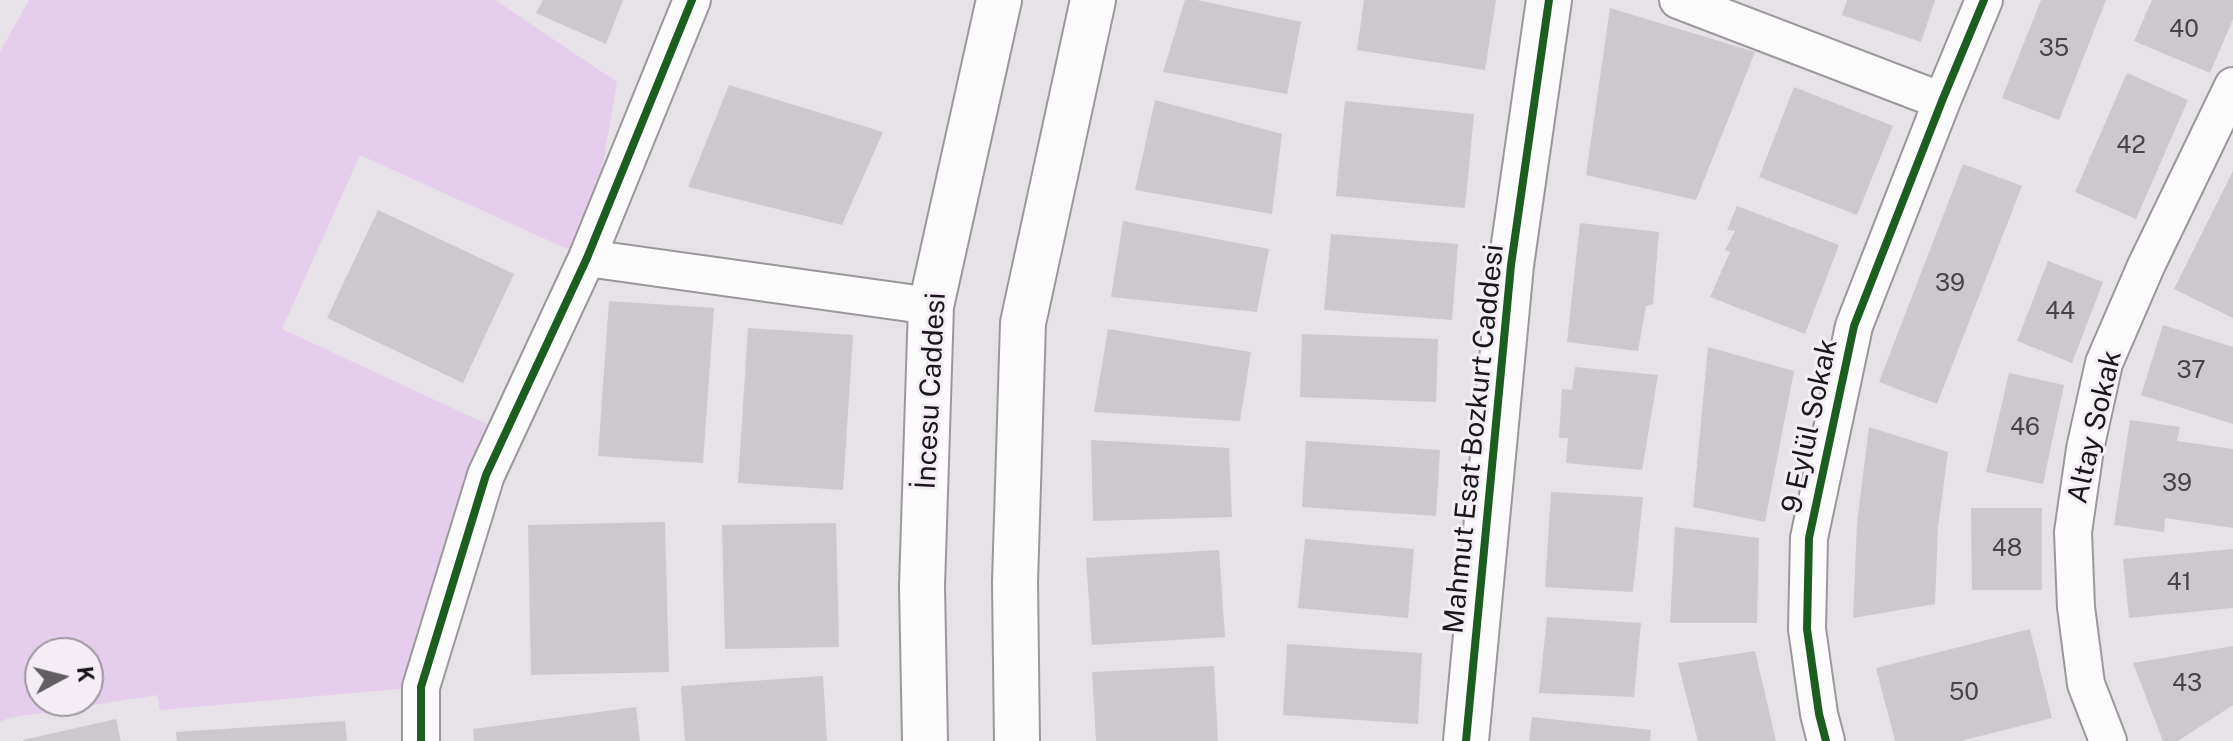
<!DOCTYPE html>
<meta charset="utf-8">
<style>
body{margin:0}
#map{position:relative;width:2233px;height:741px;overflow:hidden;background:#e6e2e7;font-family:"Public Sans",sans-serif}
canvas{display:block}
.north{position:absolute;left:24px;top:637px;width:80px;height:80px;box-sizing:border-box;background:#f4edf6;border:2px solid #9c979e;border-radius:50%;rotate:83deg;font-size:22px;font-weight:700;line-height:32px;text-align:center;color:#19171a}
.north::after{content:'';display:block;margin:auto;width:28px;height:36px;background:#615e62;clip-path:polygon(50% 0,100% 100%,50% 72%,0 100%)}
</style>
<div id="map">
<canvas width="2233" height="741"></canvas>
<div class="north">K</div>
</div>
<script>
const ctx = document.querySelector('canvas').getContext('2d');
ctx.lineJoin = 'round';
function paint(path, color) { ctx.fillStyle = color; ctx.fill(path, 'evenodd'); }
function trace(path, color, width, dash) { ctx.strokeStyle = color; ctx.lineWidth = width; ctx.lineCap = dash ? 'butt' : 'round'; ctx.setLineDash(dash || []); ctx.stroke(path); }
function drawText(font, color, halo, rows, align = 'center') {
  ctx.font = font + ' "Public Sans",sans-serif'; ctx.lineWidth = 6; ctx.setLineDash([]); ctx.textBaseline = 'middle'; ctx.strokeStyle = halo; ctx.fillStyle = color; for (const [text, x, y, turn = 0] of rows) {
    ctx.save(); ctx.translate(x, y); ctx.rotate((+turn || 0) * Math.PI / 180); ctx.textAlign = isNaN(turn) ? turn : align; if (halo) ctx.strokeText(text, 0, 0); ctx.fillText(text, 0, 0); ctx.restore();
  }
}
paint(new Path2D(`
 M29,0H495L617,82L587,258L360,155L282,329L506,433L421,687L160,710L157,695L9,718L0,722V52ZM40,653H88V701H40Z`), '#e5cdec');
paint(new Path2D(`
 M543,0H623L606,44L536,13Z
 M1185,0H1197L1301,22L1287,94L1163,72Z
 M1364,0H1496L1485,70L1357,50Z
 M1847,0H1935L1921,42L1842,15Z
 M2041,0H2106L2059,120L2002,98Z
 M2152,0H2233V19L2210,73L2134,41Z
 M1610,8L1755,52L1696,200L1586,175Z
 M2127,73L2188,100L2136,219L2075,192Z
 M729,85L883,132L842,225L688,187Z
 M1794,87L1893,126L1857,215L1759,177Z
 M1155,100L1282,134L1272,214L1135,190Z
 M1345,101L1474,114L1465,208L1336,196Z
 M1963,164L2022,186L1937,404L1879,382Z
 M2233,171V318L2174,289Z
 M1737,206L1839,245L1805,334L1710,297L1730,252L1725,250L1735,231L1727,230Z
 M378,210L514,274L463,383L327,318Z
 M1123,221L1269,249L1257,312L1111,297Z
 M1580,223L1659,232L1653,304L1646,306L1638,351L1567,342Z
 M1331,234L1458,244L1452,320L1324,310Z
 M2048,261L2103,282L2072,363L2017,341Z
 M609,301L714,308L703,463L598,456Z
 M2163,325L2233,347V424L2141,395Z
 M748,328L853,335L843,490L738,483Z
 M1108,329L1251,352L1240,421L1094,412Z
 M1302,334L1438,339L1436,402L1300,397Z
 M1708,347L1794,371L1765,522L1693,507Z
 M1575,367L1658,375L1642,470L1566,463L1568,438H1559L1562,389L1572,390Z
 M2009,373L2064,385L2043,484L1986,472Z
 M2130,420L2180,427L2177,441L2233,449V528L2165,518L2164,532L2114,525Z
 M1869,427L1948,452L1938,527L1935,604L1853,618L1857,523Z
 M1091,440L1229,448L1232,517L1093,521Z
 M1306,441L1440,450L1436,516L1302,507Z
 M1551,492L1643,497L1633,592L1545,587Z
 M1971,508H2042V590H1972Z
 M665,522L669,672L531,675L528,525Z
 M836,523L839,647L725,649L722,525Z
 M1675,527L1759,538L1757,623H1670Z
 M1305,539L1414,549L1408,618L1298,608Z
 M2233,549V608L2129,618L2123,559Z
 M1219,550L1225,637L1092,645L1086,558Z
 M1547,617L1641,623L1634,697L1539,693Z
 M2030,629L2052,718L1961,741H1895L1876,668Z
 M1287,644L1422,653L1418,724L1283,715Z
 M2233,646V705L2178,741H2163L2133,663Z
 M1755,651L1776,741H1698L1678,663Z
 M1214,666L1218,741H1096L1092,672Z
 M823,676L827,741H685L681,686Z
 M636,707L640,741H474L473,729Z
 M1532,717L1651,730L1650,741H1529Z
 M116,719L121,741H23V740Z
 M345,721L347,741H177L176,732Z`), '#ccc9cd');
const minor = new Path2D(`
 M1678,0L1942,101
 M587,258L931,306
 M421,741V687L486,475L587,258L692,0
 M1826,741L1819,714L1807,629L1809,538L1854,326L1942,101L1984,0
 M2108,741L2086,684L2076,607L2073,532L2085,449L2104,363L2146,266L2233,86`);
const tertiary = new Path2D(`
 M1466,741L1511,265L1549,0`);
const secondary = new Path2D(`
 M925,741L922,586L931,306L999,0
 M1017,741L1015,582L1023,323L1093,0`);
trace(minor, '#9b989c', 40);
trace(tertiary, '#9b989c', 48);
trace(secondary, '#9b989c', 48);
trace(minor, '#fbfbfb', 36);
trace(tertiary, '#fbfbfb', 44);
trace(secondary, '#fbfbfb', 44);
trace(new Path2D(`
 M421,741V687L486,475L587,258L692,0
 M1466,741L1511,265L1549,0
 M1826,741L1819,714L1807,629L1809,538L1854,326L1942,101L1984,0`), '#1b5e20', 8);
drawText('24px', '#464447', null, [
 ["40",2184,30],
 ["35",2054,49],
 ["42",2131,146],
 ["39",1950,284],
 ["44",2060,312],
 ["37",2191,371],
 ["46",2025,428],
 ["39",2177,484],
 ["48",2007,549],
 ["41",2179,583],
 ["43",2187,684],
 ["50",1964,693]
]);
drawText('28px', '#19171a', '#f4edf6', [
 ["İncesu Caddesi",931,391,-87],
 ["9 Eylül Sokak",1810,426,-78],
 ["Altay Sokak",2095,427,-77],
 ["Mahmut Esat Bozkurt Caddesi",1474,439,-84]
]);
</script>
